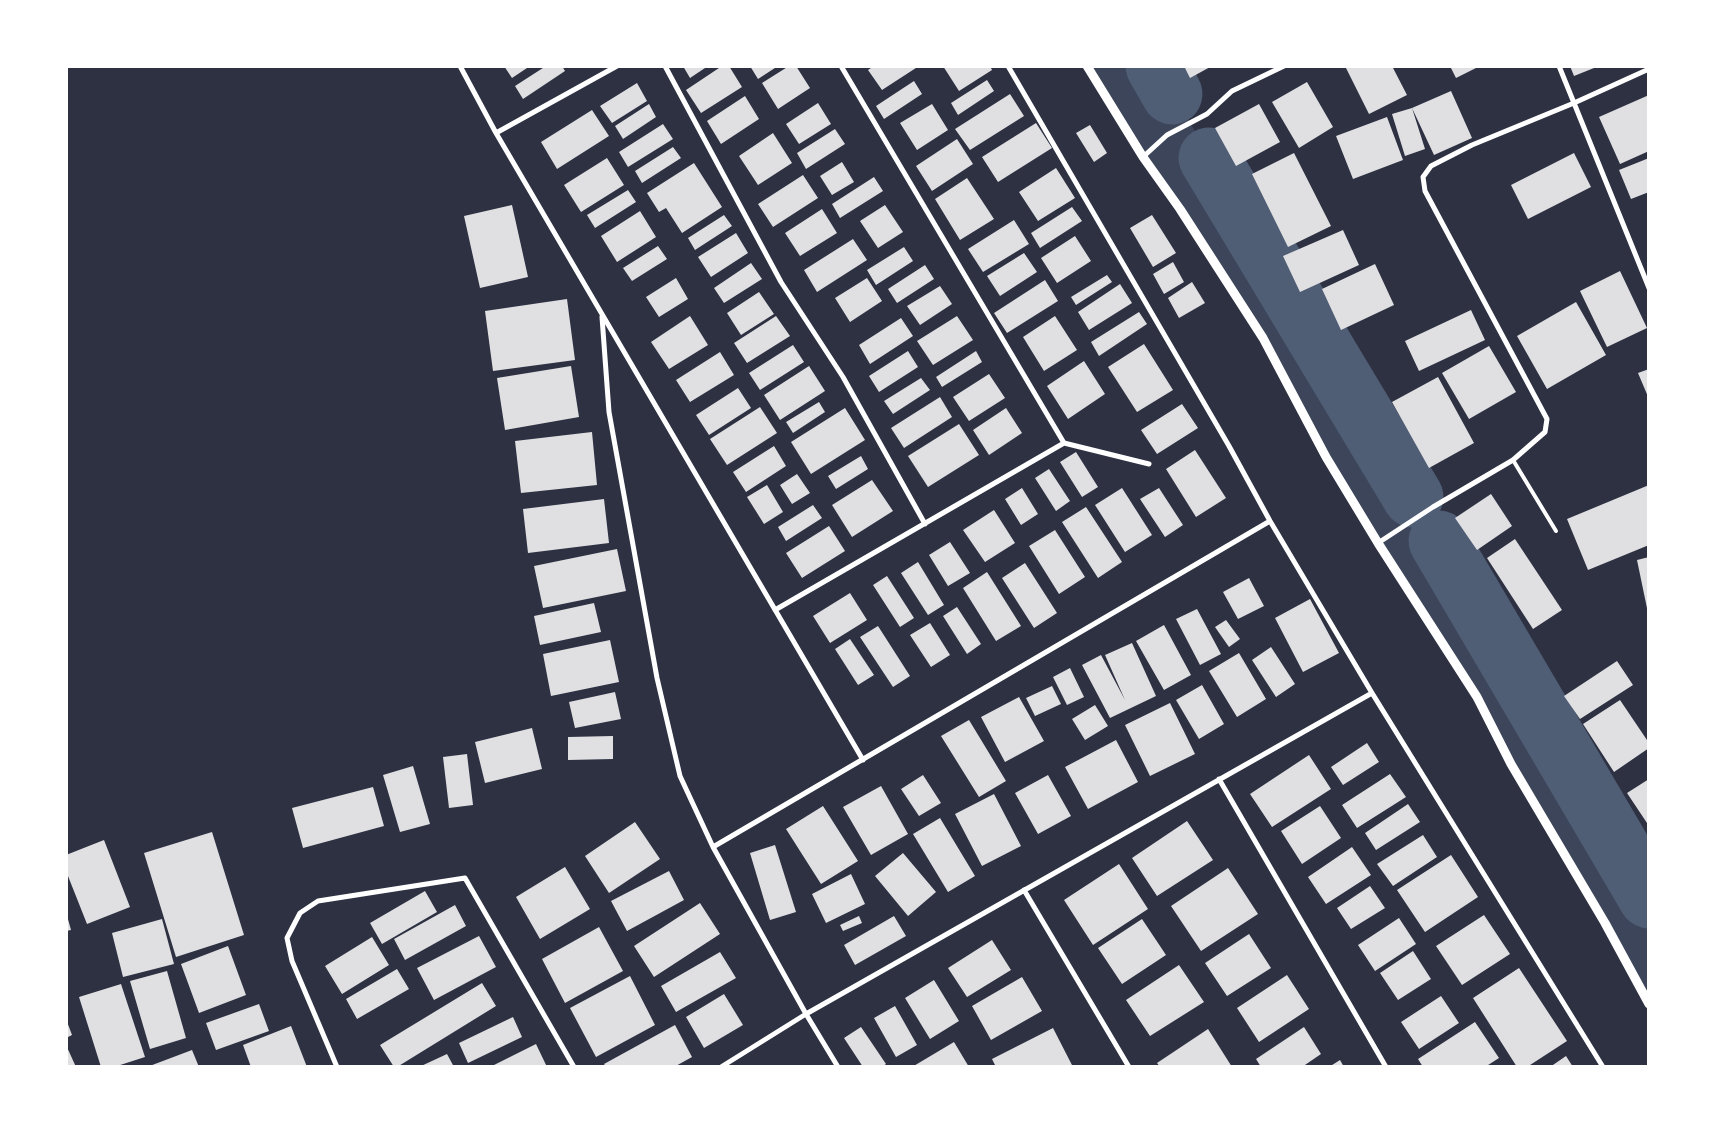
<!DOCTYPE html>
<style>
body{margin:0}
#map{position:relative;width:1715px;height:1133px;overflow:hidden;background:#2d3142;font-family:"Exo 2",sans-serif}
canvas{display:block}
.frame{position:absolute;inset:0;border:68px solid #fff;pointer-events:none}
</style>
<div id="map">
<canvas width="1715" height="1133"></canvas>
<div class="frame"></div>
</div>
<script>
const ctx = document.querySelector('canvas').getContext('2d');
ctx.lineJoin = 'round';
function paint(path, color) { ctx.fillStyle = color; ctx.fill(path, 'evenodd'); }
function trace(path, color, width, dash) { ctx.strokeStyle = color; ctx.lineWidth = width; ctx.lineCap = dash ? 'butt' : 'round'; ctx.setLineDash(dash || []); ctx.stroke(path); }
paint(new Path2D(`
 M1087,66H1156L1423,513L1649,898V1004L1477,697L1378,543L1263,338Z`), '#3c4559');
trace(new Path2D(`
 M1156,66L1172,94
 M1209,158L1413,497
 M1439,541L1649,898`), '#4f5d75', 61);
paint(new Path2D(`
 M504,66H530L512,78Z
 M546,66H562L565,71L523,99L515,86Z
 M683,66H708L690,78Z
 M722,66H729L742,87L701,113L686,90Z
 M750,66H778L758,79Z
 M789,66H796L810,88L778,109L762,83Z
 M874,66H919L882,90L868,70Z
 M943,66H990L992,70L959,91Z
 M1184,66H1212L1190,78Z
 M1345,66H1392L1407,95L1369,114Z
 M1450,66H1480L1456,78Z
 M1570,66H1599L1574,76Z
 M987,80L994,91L958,115L951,103Z
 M914,81L922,94L884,119L876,106Z
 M1307,82L1333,127L1299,148L1272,102Z
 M637,83L647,101L612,123L600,106Z
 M1451,91L1472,138L1434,155L1412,108L1425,149L1405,156L1392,114L1412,108Z
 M1010,94L1024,116L970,150L955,129Z
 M1649,95V151L1620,164L1599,117Z
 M745,96L759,119L721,144L707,121Z
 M818,103L831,124L799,144L786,124Z
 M649,104L656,117L623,139L615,126Z
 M932,104L948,130L917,150L900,123Z
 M1259,104L1280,142L1236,166L1215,128Z
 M592,110L609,136L557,169L541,142Z
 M1387,117L1403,160L1353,179L1336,136Z
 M1036,123L1052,148L998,182L982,157Z
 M663,124L673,139L628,167L619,152Z
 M1090,125L1107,153L1094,162L1076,133Z
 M835,129L845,144L806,169L797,153Z
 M773,133L792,163L758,185L739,156Z
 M957,139L973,164L932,191L916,166Z
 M673,147L681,158L642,183L635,171Z
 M1294,153L1331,226L1288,247L1252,174Z
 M1574,153L1591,187L1528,219L1511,185Z
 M607,158L624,185L581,212L564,185Z
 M1649,158V192L1631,199L1619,170Z
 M842,162L854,182L832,195L820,176Z
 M694,163L722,207L682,233L666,208L659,212L647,193Z
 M1056,168L1075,198L1038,221L1019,192Z
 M803,175L818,198L773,227L758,204Z
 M874,177L883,191L840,218L832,204Z
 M967,178L994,219L960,240L935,199Z
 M628,190L636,202L595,228L587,215Z
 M512,205L528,277L480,288L464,216Z
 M885,205L903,232L878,248L860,221Z
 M1072,207L1082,221L1040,248L1031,233Z
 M822,209L837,233L800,256L785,233Z
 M640,211L656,237L617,262L601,236Z
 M724,215L732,226L695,250L688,238Z
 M1152,215L1176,253L1153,267L1130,228Z
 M1014,220L1029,244L983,272L968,249Z
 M1343,230L1359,265L1300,292L1283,256Z
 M736,233L748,253L711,277L698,257Z
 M1075,236L1091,261L1057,283L1041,258Z
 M853,239L867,260L817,292L804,270Z
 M658,246L667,259L632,281L623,268Z
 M904,247L913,261L876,285L867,270Z
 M1024,253L1037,272L1000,296L987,276Z
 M1173,262L1184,282L1164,294L1153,274Z
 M751,263L762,279L724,303L714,288Z
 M1375,264L1394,305L1341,330L1322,289Z
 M925,265L934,279L897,303L888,289Z
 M1620,271L1647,328L1607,347L1580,291Z
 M1107,275L1112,282L1076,305L1071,297Z
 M676,278L688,299L659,317L646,297Z
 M867,278L882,301L850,322L835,298Z
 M1045,280L1058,301L1007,333L994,313Z
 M1192,282L1205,303L1179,318L1168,298Z
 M1120,284L1132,303L1089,330L1078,312Z
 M940,286L952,304L920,325L907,306Z
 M759,292L774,314L741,335L727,313Z
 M567,299L575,360L493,371L485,311Z
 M1576,302L1606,355L1547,389L1517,336Z
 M1471,310L1485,340L1419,371L1405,341Z
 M1139,312L1147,324L1099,356L1091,342Z
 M690,316L708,345L669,369L651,342Z
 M776,316L790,336L747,363L734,343Z
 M957,316L973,340L933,365L917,341Z
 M1055,316L1077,350L1044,371L1023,337Z
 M901,318L913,336L870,364L859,345Z
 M1144,344L1173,390L1137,412L1108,367Z
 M793,345L804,362L760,390L749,373Z
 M1489,346L1516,392L1469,419L1442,373Z
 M908,351L918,367L879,392L869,376Z
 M976,351L982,362L942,387L936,377Z
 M720,352L734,375L690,402L676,380Z
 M1084,361L1105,394L1068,419L1047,386Z
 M571,366L579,417L505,430L497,378Z
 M809,366L825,391L780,420L764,395Z
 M1649,369V399L1638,373Z
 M989,374L1005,398L969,421L953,397Z
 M1438,377L1474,443L1429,468L1392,402Z
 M921,378L930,390L893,414L884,401Z
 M738,388L751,408L709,435L696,415Z
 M940,397L952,417L904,448L891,428Z
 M819,402L825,412L793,433L786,422Z
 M1182,404L1198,428L1157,454L1141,430Z
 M760,407L777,433L727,465L710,439Z
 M845,408L865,440L811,474L791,442Z
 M1006,408L1022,433L989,455L973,430Z
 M959,424L979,455L928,487L908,456Z
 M592,432L597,485L521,493L515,441Z
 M774,446L786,466L746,492L733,472Z
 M1195,450L1226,498L1196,517L1166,469Z
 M1076,452L1098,487L1082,497L1060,462Z
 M861,456L868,469L836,489L828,476Z
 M1049,469L1070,501L1056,511L1035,478Z
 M797,474L810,493L792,504L780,485Z
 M872,480L893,511L852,537L832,505Z
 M767,485L783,512L764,524L747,497Z
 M1649,485V545L1588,570L1567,519Z
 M1022,488L1038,514L1021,525L1005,499Z
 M1122,488L1152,535L1125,552L1095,505Z
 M1159,488L1183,525L1165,537L1140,499Z
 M1491,494L1512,526L1477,550L1455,518Z
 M604,499L609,543L528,553L523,509Z
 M813,505L822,518L786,541L778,527Z
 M1086,507L1122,562L1098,578L1062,522Z
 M994,510L1015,543L985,562L963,530Z
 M829,526L845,551L802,578L786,553Z
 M1055,530L1085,577L1059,594L1029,546Z
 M1515,539L1562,610L1533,629L1487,558Z
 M950,542L970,573L948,586L929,555Z
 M617,549L626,591L543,608L534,566Z
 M1649,557V613H1648L1637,560Z
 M918,562L944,605L928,615L901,573Z
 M1025,563L1057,613L1034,628L1002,578Z
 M987,572L1021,626L996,641L963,588Z
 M887,576L914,618L900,627L873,585Z
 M1249,578L1264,606L1238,619L1223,592Z
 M850,593L867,620L830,643L813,616Z
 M1310,599L1339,653L1303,672L1275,618Z
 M594,603L601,632L540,645L534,616Z
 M957,607L981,644L967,654L943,616Z
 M1197,609L1221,654L1200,665L1176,619Z
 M1226,620L1240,639L1229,647L1215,627Z
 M930,623L950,655L931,667L910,635Z
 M1164,625L1191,675L1164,690L1136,641Z
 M878,626L910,676L893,687L860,637Z
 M850,639L874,675L858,685L835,649Z
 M610,640L619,682L551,696L543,654Z
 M1132,643L1156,696L1110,718L1082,665L1101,655L1125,700L1105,655Z
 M1271,647L1295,684L1276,697L1252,660Z
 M1239,653L1266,699L1237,717L1209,671Z
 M1617,661L1633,685L1580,719L1564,696Z
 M1070,668L1084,697L1067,705L1053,677Z
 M1202,685L1224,724L1199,739L1176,700Z
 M1052,686L1061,704L1035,716L1026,698Z
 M615,692L621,719L575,728L569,702Z
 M1019,697L1044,741L1005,762L981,717Z
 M1620,700L1649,743V748L1614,772L1583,724Z
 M1170,703L1195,754L1150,776L1125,725Z
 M1095,705L1108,726L1085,740L1072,719Z
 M969,720L1006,781L979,797L941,736Z
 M532,728L542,769L485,783L475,742Z
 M613,736V759L568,760V737Z
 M1116,740L1138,782L1088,809L1065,767Z
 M1367,743L1379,762L1343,785L1331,767Z
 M467,754L473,805L449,808L443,757Z
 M1309,755L1331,789L1272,827L1250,794Z
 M413,766L430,824L400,832L383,775Z
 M1390,774L1406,797L1357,828L1342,805Z
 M923,775L941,803L919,816L901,789Z
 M1048,775L1071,816L1038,834L1015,793Z
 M1649,779V826L1627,793Z
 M881,786L908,834L871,855L843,807Z
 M373,787L384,826L303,848L292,808Z
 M994,794L1021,846L982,866L955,814Z
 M1408,804L1420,822L1376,850L1365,833Z
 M823,806L858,861L821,884L786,829Z
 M1320,806L1341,838L1302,864L1281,831Z
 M940,818L975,876L948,892L913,834Z
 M1187,821L1213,860L1157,896L1132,858Z
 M635,822L660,859L609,893L585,856Z
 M212,832L244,935L176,957L144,853Z
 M1423,835L1437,857L1393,886L1377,864Z
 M104,840L130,907L87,924L66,871V855Z
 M775,845L796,912L770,920L750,853Z
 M1352,847L1371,875L1326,904L1308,877Z
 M903,853L936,892L908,916L875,876Z
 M1451,855L1478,897L1425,932L1397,890Z
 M1119,864L1148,909L1093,945L1064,900Z
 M565,867L590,909L540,939L516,897Z
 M1228,868L1258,914L1201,951L1171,906Z
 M669,871L684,900L627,931L611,901Z
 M851,874L865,904L826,923L812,894Z
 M1370,886L1385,908L1351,929L1337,908Z
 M425,891L437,912L382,944L370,923Z
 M700,903L720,934L654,977L634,946Z
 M455,905L466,926L405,960L394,939Z
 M66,912L71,930L66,931Z
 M1484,915L1510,954L1462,985L1436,946Z
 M859,916L862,923L843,931L840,925Z
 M894,916L906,936L855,965L844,945Z
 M1399,918L1416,944L1375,971L1358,945Z
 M162,919L174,964L123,977L112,933Z
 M1142,919L1166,955L1122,984L1098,948Z
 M599,927L623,971L565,1003L542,959Z
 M1249,934L1271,968L1227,996L1205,963Z
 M479,936L496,967L434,1000L417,968Z
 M372,937L389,965L342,994L325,966Z
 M992,940L1011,970L967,997L948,968Z
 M228,946L246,995L199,1013L181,964Z
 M1413,951L1431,979L1398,1000L1380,973Z
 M720,952L736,978L676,1012L661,986Z
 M1179,965L1204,1002L1150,1036L1126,1000Z
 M1519,968L1567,1041L1527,1067H1517L1473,998Z
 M397,969L409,989L357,1019L346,999Z
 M167,971L186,1038L150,1049L130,981Z
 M1287,975L1309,1009L1259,1042L1237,1008Z
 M630,976L655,1025L596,1057L570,1008Z
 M1022,977L1042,1011L991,1040L972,1006Z
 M934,980L959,1021L930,1039L905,998Z
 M482,983L496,1006L397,1067H394L380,1045Z
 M121,984L145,1057L114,1067H101L79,997Z
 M724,994L743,1025L704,1048L686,1017Z
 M1441,996L1459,1023L1419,1049L1401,1022Z
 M259,1004L269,1031L216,1050L206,1023Z
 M895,1006L917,1045L896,1057L874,1018Z
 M513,1017L522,1037L468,1063L459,1043Z
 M66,1019L72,1035L66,1038Z
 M1475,1022L1499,1058L1485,1067H1423L1418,1059Z
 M675,1025L692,1057L674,1067H606L604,1064Z
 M291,1026L307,1067H251L243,1045Z
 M861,1027L886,1064L882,1067H863L844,1038Z
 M1304,1027L1321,1054L1302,1067H1261L1256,1059Z
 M1053,1028L1073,1067H996L992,1059Z
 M1208,1029L1232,1067H1160L1157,1063Z
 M954,1042L969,1067H912Z
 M536,1044L547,1067H490Z
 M66,1045L76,1067H66Z
 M192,1050L199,1067H147Z
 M447,1054L454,1067H419Z
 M1566,1056L1573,1067H1550Z
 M1340,1060L1344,1067H1329Z`), '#e0e0e3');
trace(new Path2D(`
 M1513,460L1556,531`), '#fff', 4);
trace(new Path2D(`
 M460,66L496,133L863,760
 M665,66L781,282L843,377L925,524
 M1008,66L1229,446L1270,521L1372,693L1603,1067
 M1559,66L1649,288
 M496,133L617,66
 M1143,157L1167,135L1207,114L1232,91L1284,66
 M602,317L609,412L657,678L680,776L713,847
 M1064,443L1149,464
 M1378,543L1433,507L1513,460L1545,432L1547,419L1425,191L1423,177L1431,166L1472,145L1574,103L1649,69
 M775,610L1064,443L841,66
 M1219,779L1386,1067
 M1024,890L1129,1067
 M337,1067L292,961L287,938L300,913L318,901L465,878L574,1067
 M721,1067L806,1014L1372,693
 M838,1067L806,1014L713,847L1270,521`), '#fff', 5);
trace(new Path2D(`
 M1087,66L1143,157L1180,209L1263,338L1326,457L1378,543L1477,697L1511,764L1605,923L1649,1004`), '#fff', 9);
</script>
